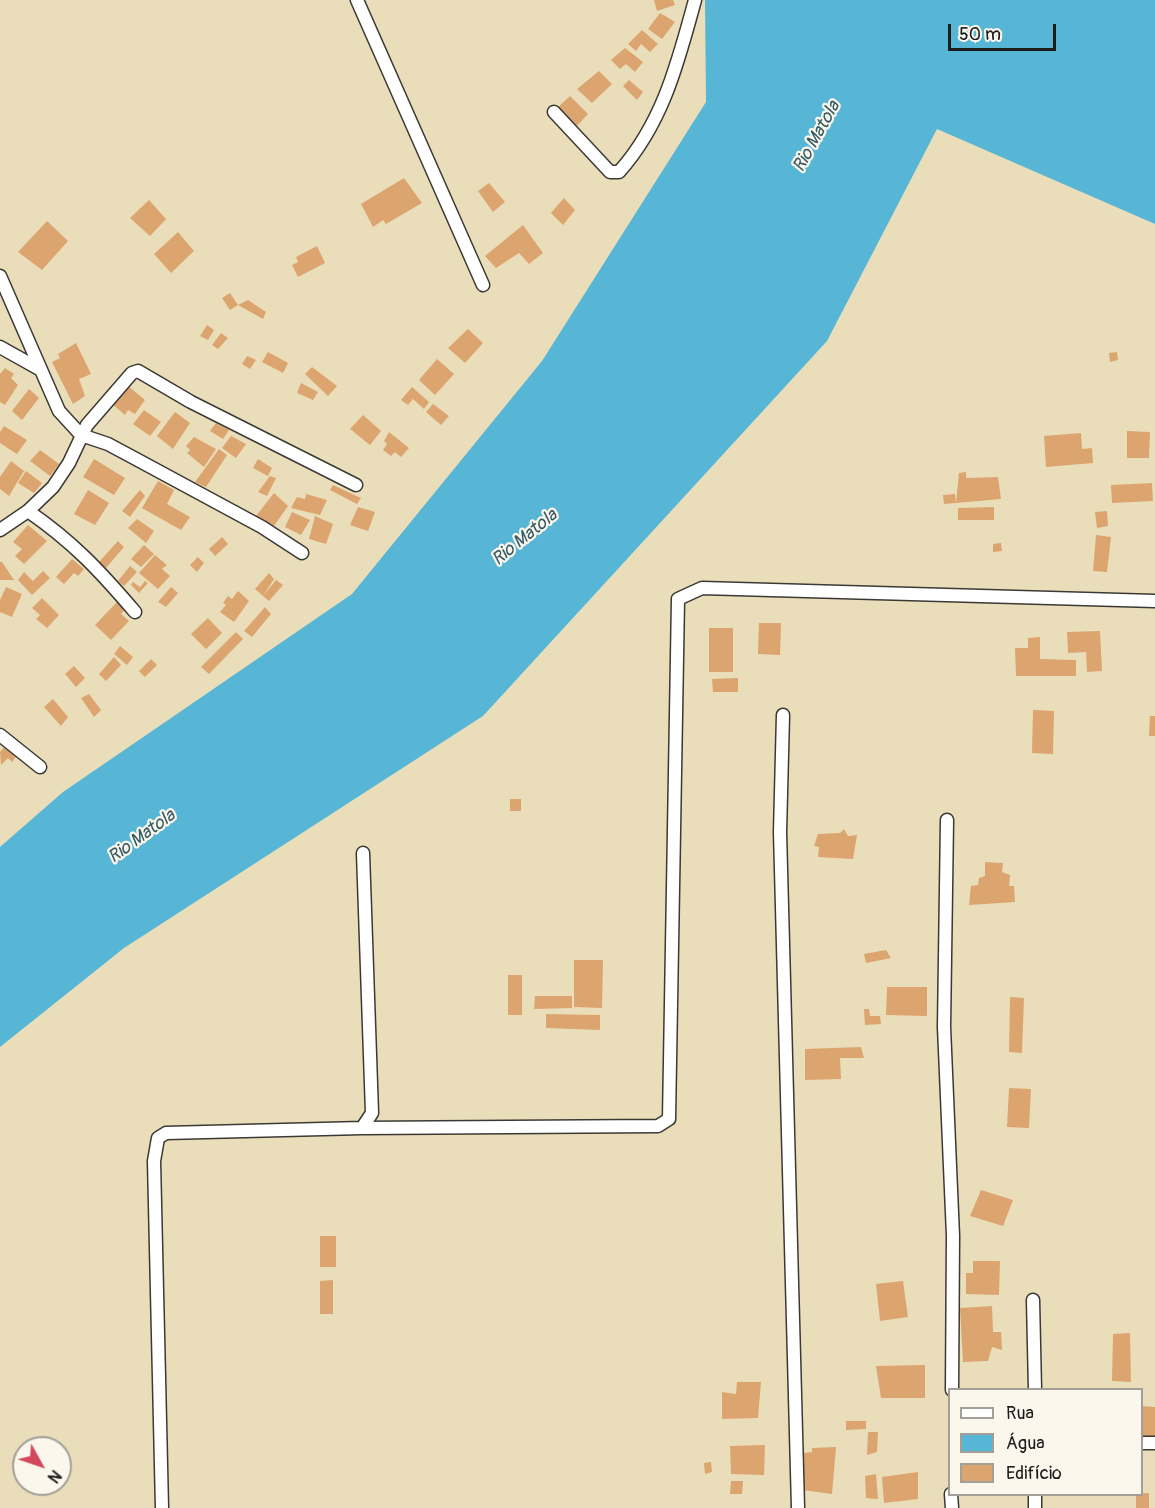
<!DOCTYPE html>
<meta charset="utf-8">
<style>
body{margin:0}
#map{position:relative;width:1155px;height:1508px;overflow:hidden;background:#eadeba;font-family:Pangolin,sans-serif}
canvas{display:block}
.legend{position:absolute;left:948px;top:1388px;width:195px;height:108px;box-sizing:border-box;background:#fbf7ec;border:2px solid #a29f99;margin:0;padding:8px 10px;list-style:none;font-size:18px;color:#1c1c1c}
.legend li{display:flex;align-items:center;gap:12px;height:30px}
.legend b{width:30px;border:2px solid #a29f99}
.north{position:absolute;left:12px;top:1436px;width:60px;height:60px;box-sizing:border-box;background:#fbf7ec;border:2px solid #a29f99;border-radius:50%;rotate:130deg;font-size:16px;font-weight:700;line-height:24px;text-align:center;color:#1c1c1c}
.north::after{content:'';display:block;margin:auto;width:21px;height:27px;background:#d1495b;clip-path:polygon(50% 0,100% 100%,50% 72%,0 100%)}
.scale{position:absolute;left:948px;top:24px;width:108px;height:27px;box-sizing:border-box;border:3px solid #1c1c1c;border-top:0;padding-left:8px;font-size:18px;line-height:21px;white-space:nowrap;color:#1c1c1c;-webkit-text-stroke:4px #fbf7ec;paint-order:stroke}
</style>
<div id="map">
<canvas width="1155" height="1508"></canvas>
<ul class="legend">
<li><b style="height:8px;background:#fff"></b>Rua</li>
<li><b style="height:16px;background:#57b5d5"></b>Água</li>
<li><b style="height:16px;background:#dca46f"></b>Edifício</li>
</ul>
<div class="north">N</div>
<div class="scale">50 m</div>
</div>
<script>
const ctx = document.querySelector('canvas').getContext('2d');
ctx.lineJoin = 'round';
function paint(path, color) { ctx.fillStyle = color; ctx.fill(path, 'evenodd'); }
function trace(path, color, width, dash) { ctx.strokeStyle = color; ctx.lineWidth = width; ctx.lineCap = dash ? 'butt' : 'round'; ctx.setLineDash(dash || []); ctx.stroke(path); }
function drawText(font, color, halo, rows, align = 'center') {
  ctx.font = font + ' Pangolin,sans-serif'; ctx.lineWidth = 4.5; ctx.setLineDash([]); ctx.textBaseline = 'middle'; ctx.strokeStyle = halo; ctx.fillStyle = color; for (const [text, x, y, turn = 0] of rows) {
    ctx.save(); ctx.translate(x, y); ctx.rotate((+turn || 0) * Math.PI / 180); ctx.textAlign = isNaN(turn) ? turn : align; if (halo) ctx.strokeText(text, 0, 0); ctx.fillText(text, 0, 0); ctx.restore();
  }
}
paint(new Path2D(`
 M705,0H1155V224L937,129L827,341L483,716L124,948L0,1047V847L63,792L352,594L542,361L706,102Z`), '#57b5d5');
paint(new Path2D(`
 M654,0H673L675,5L657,11Z
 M660,13L675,22L662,39L648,29Z
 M642,30L658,44L650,52L641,44L636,51L628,44Z
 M625,48L643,62L635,72L626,64L620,69L611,60Z
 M599,71L612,84L592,103L577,89Z
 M629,80L643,92L637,100L623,86Z
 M570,96L588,114L575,128L555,110Z
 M404,178L422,203L386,224L383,220L373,227L361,204Z
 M489,183L505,202L493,212L478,191Z
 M564,198L575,210L563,225L551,213Z
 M149,200L166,219L150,236L130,218Z
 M47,221L68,241L42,270L18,252Z
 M523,225L543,253L529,264L519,253L496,268L485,256Z
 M178,232L194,251L171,273L154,254Z
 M317,246L325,263L298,277L292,265L298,262L296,257Z
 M230,293L238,305L230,310L222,298Z
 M248,300L266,312L263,319L238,305Z
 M207,325L214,330L208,340L200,336Z
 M468,329L483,343L465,363L448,348Z
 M221,333L228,338L218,349L212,345Z
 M76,343L91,374L79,379L85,396L73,404L52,362L60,358L58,354Z
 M268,352L288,363L283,373L262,362Z
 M1117,352L1118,360L1110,362L1109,353Z
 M247,356L256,360L250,369L242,364Z
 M437,359L454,374L435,395L419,380Z
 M312,367L337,386L328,396L305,374Z
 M5,368L14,374L11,378L18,385L5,405L0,402V374Z
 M301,383L318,392L313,400L297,393Z
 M127,385L145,400L135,414L128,410L125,415L111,403Z
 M412,387L429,402L424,409L413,399L408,405L401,400Z
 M29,389L39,398L22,420L12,411Z
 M433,404L449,416L441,425L426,412Z
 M144,410L161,422L150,436L133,424Z
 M175,412L190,423L173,449L157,436Z
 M363,415L381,431L370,445L350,429Z
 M216,423L229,430L223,439L210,431Z
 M4,426L27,440L17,454L0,443V432Z
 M1127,431L1150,432L1149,458H1127Z
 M389,432L409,448L401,457L395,452L391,456L383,450L387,444L384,441Z
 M1081,433L1082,449L1092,448L1093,463L1046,467L1044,436Z
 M231,436L246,444L236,458L222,448Z
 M194,437L216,449L204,467L187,453L190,450L186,446Z
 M219,449L227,455L206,487L195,482Z
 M40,450L59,464L50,476L30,461Z
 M94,459L125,478L114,495L83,477Z
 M258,459L272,468L268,476L253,468Z
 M11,461L24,471L9,496L0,489V477Z
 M26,471L42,483L34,493L18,483Z
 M966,472V478L998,477L1001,499L944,504L943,495L955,494L956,503L959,473Z
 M270,476L276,478L267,496L258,492Z
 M158,481L174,490L167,504L190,517L181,530L142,508Z
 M1152,483L1153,501L1112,503L1111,485Z
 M333,485L361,498L357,504L330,490Z
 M88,490L109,503L95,525L74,514Z
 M140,490L145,496L130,517L122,511Z
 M274,493L288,506L274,526L256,516Z
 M306,494L327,500L320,515L291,508L297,497L305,499Z
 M358,507L375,512L368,531L350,525Z
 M994,507V520H958V508Z
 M1107,511L1108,526L1097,528L1095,512Z
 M292,512L310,520L301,535L285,527Z
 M315,516L333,524L326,544L309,539Z
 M137,519L154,531L146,543L128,528Z
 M28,525L47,541L24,564L15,556L22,549L13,542Z
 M1096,535L1111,537L1107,572L1093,571Z
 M222,537L228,544L215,556L209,549Z
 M118,541L124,547L106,568L98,563Z
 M1001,543L1002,551L993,552V544Z
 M144,545L154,554L141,567L131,559Z
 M155,555L167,565L162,569L170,576L158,589L139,573Z
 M198,557L204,563L197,572L190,565Z
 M72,559L84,569L78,576L74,573L64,584L56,577Z
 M0,562H2L14,580H0Z
 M130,566L137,572L124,586L118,581Z
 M43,571L50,578L32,595L18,580L24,572L33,581Z
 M269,573L274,579L263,596L276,580L283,585L269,601L263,596L255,589Z
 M145,581L148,583L139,593L131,585L133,582L140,587Z
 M6,587L22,594L12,617L0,612V600Z
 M171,587L178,593L166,607L158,602Z
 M238,591L249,601L234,622L220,612L226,605L223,603L228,596L232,599Z
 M42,598L59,615L47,628L36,619L40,615L32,608Z
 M118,601L126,608L121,614L129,621L111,640L95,625Z
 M265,607L271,614L252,637L244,631Z
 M208,618L222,633L206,649L191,634Z
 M759,623H781L780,655L758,654Z
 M709,628H733V672H709Z
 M1100,631L1102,671L1087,672L1086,652L1068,653L1067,632Z
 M236,632L243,639L209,674L201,667Z
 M1040,637V659L1076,660V676H1016L1015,648H1028V638Z
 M120,646L133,657L127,665L114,654Z
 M114,657L121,665L106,681L99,674Z
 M151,659L157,665L145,677L139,671Z
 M74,666L85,678L76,687L65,674Z
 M738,678V692H713L712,679Z
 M89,694L101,710L94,717L81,698Z
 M53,699L68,717L61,726L44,707Z
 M1033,710L1054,711L1053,754L1032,753Z
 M1150,716H1155V736H1149Z
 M6,745L17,755L12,762L8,758L1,765L0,752Z
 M510,799H521V811H510Z
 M844,829L848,836L857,835L853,859L818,857L819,847L814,846L818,834L840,833Z
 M985,862L1003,863L1002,872L1010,875L1009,886H1014L1015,902L969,905L971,886L978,885L979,878L985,876Z
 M886,950L891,958L866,963L864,954Z
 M574,960H603L602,1008L574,1007Z
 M508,975H522V1015H508Z
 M887,987H927V1016L886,1015Z
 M535,996H572V1008L534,1009Z
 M1010,997L1024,998L1022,1053L1009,1052Z
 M864,1009H869L870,1016H880L881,1024L865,1025Z
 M546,1014L600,1015V1030L546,1028Z
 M861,1047L864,1058H840L841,1079L805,1080V1049Z
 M1009,1088L1031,1089L1029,1128L1007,1127Z
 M981,1190L1013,1200L1003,1226L970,1216Z
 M320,1236H336V1267H320Z
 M973,1261H1000L999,1295L966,1294V1273H973Z
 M333,1280V1314H320V1281Z
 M903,1281L908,1317L880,1321L876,1284Z
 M992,1306L993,1332H1001L1002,1350L992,1347L988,1361L963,1362L960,1308Z
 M1130,1333L1131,1382L1112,1381L1113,1334Z
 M925,1365V1398H881L876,1366Z
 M737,1382H761L758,1418L722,1419V1392L736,1394Z
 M1142,1406L1155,1407V1436H1142Z
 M846,1421H866V1429L846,1430Z
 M868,1432H878L877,1452L867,1455Z
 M765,1445L764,1475L731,1474L730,1446Z
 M836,1447L832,1494L802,1490V1453L812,1452V1448Z
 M711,1462L712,1472L705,1474L704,1463Z
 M918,1472V1499L884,1503L882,1477Z
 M876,1474L878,1499L866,1498L865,1476Z
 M731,1481H743L742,1494H730Z
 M1149,1493V1508H1136V1494Z`), '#dca46f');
const street = new Path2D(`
 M357,0L483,285
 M554,112L610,172H619C663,123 678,62 695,0
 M0,276L59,411L81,435L108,444L136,459L262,527L302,553
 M0,347L41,370
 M28,511C73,542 100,571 135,612
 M0,530L28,511L53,487L69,463L87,425L132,373L138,371L191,402L356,485
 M783,715L780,832L798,1508
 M0,735L40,767
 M947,820L944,1027L953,1236L952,1390
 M362,1128L372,1113L363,853
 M1033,1300L1035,1390
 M1142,1443H1155
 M951,1494L952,1508
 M162,1508L154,1161L158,1138L166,1133L362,1128L658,1126L669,1119L678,599L702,588L1155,601
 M1035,1508V1494`);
trace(street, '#3b3934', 15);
trace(street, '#fff', 12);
drawText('italic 18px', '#345966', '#fbf7ec', [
 ["Rio Matola",817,137,-61],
 ["Rio Matola",525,538,-39],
 ["Rio Matola",142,837,-36]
]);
</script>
